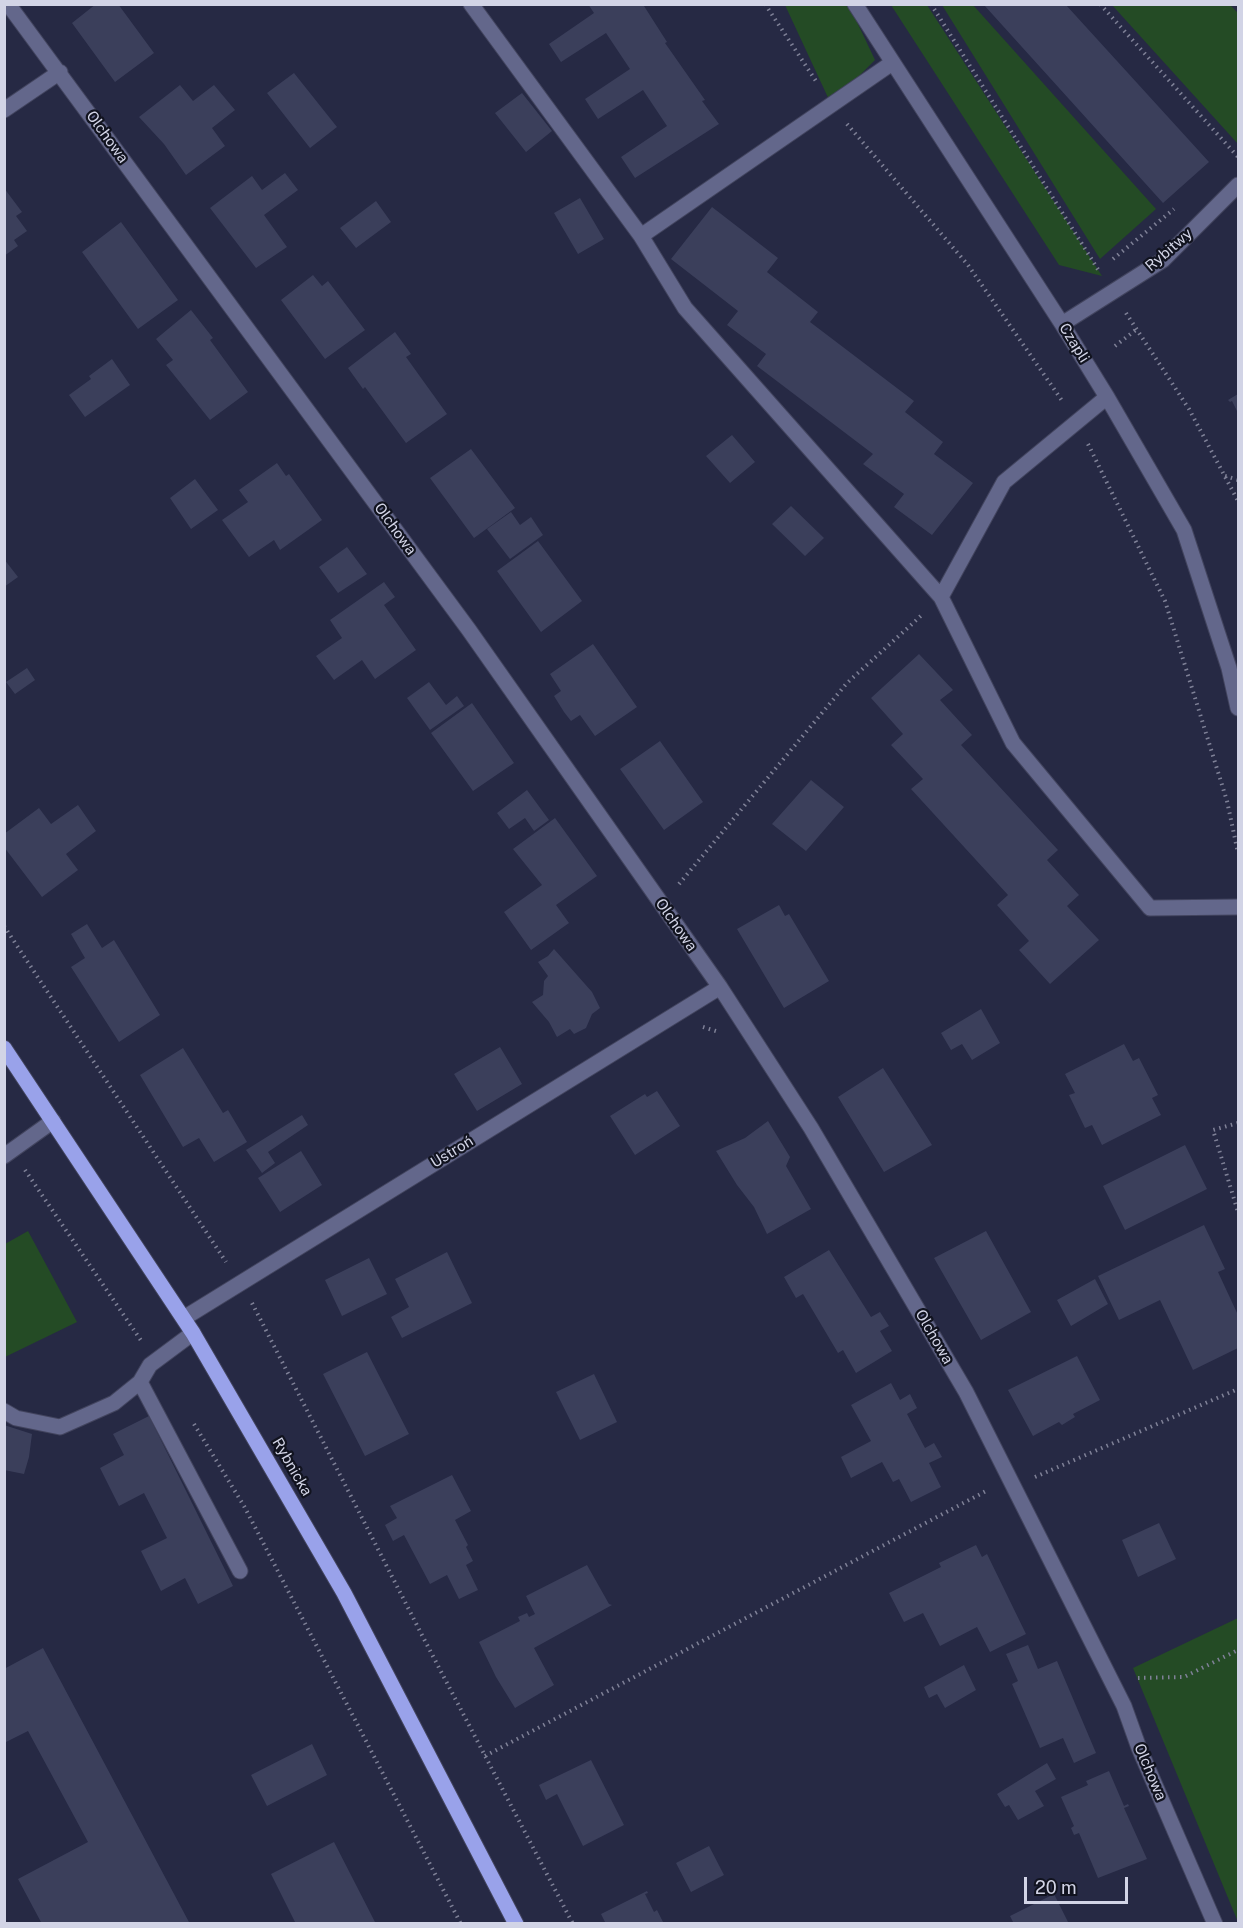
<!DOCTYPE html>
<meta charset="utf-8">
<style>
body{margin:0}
#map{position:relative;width:1243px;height:1928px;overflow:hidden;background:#262944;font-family:"Public Sans",sans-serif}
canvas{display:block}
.frame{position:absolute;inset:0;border:6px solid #d2d4e6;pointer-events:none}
.scale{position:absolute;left:1024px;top:1877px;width:104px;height:27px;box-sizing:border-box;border:3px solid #d2d4e6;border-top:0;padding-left:8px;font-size:18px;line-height:21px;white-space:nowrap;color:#d2d4e6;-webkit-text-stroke:4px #11131f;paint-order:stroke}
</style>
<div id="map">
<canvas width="1243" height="1928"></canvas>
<div class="frame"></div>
<div class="scale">20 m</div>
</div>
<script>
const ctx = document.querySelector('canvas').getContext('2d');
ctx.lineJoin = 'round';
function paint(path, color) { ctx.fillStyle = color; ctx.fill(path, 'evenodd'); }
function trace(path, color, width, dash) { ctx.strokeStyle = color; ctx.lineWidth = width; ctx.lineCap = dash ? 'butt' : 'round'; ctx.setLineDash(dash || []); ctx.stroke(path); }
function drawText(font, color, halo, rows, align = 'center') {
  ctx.font = font + ' "Public Sans",sans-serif'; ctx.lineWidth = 4.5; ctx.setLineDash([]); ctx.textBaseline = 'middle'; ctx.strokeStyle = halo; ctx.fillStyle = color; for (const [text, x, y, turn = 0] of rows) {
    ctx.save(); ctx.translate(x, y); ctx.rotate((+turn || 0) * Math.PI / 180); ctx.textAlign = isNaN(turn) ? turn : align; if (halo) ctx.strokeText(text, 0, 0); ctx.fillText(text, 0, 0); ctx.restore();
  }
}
paint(new Path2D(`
 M785,5H849L875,60L831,104Z
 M891,5H927L1102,276L1059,265Z
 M942,5H973L1156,209L1100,259Z
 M1112,5H1230L1238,13V144Z
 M28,1231L77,1322L5,1357V1244Z
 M1238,1618V1922L1133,1668Z`), '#244b25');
paint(new Path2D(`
 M96,4H118L154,53L115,82L72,23Z
 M588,4H640L644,6L667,42L665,43L705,100L702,101L719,124L635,178L621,157L667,126L643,90L598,119L585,99L630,69L606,33L561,62L549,44L594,13Z
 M984,5H1066L1209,162L1163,203Z
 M294,73L337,127L310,148L267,93Z
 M180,85L193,101L214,85L235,110L212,128L225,146L186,175L164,144L139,117Z
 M522,93L552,131L526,152L495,113Z
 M285,173L298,190L264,215L287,247L256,268L210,208L252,176L262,190Z
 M4,188L22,212L16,216L27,231L14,240L18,246L4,256Z
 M580,198L604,239L578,254L554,213Z
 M376,201L391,222L356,248L340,228Z
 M712,207L778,258L767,272L818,312L810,322L914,401L905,412L943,442L934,454L973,483L932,535L894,507L904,494L863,464L873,454L757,366L766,354L727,325L738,311L671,259Z
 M121,222L178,300L138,329L82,252Z
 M313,275L322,286L328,281L365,330L325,359L281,300Z
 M191,310L213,338L210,340L248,392L210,420L166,365L173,360L156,339Z
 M395,332L411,354L406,357L447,414L406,443L365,387L363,389L348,368Z
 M112,359L130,385L85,417L69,395L91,379L89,376Z
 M1238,394V413L1232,401L1230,402L1228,400Z
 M732,435L755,462L730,483L706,456Z
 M471,449L515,508L474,538L430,478Z
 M277,463L286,476L289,474L322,520L280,550L274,540L249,557L222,520L248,502L239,490Z
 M195,479L218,510L191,529L170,498Z
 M791,506L824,538L805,556L772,524Z
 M511,512L520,525L531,517L543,535L510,559L487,529Z
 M538,541L582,601L541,632L497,571Z
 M347,547L367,574L338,593L319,567Z
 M4,559L18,577L4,587Z
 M384,582L395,597L384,605L416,650L375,679L362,660L334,680L316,656L342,638L330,620Z
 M593,644L637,707L595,736L580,715L571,721L564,712L554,696L561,691L550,674Z
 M919,654L953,690L940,700L972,735L961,745L1058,850L1047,860L1079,895L1067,906L1099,940L1050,984L1019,950L1029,941L997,905L1008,895L911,789L923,779L891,745L903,734L871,698Z
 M27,668L35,680L15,694L6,682Z
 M429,682L446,705L457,696L464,706L430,730L407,698Z
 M472,703L514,763L473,791L431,733Z
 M660,741L703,802L664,830L620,769Z
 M811,780L844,807L806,851L772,824Z
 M527,790L549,820L534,831L525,818L509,829L497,813Z
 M78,805L96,831L66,854L78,870L42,897L4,847V834L39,808L51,824Z
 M555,818L597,876L556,905L569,923L531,950L504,912L542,885L513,849Z
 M779,905L785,916L789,914L829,981L784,1008L737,929Z
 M87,924L102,948L114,940L160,1015L119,1042L71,967L85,958L71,934Z
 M554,949L592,992L600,1008L592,1014L586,1028L574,1034L570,1029L557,1037L549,1022L532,1002L543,995L544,981L548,976L538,962L548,956Z
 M981,1009L1000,1043L972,1060L962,1044L951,1050L941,1033Z
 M1124,1044L1133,1061L1139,1058L1158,1095L1152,1098L1161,1115L1102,1145L1092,1125L1085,1128L1069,1095L1075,1093L1065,1074Z
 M500,1047L522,1084L477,1111L454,1074Z
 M183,1048L223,1113L228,1110L247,1142L214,1162L199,1138L183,1147L140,1075Z
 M883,1068L932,1145L884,1172L838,1097Z
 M657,1091L680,1126L635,1155L610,1116L645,1094L647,1097Z
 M302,1115L308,1125L268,1152L275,1163L262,1173L246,1150Z
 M768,1121L790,1157L786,1166L811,1209L767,1234L754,1207L737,1185L716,1151L745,1138Z
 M1185,1145L1207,1189L1125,1230L1103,1186Z
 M301,1151L322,1185L280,1212L258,1178Z
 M1204,1225L1225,1269L1218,1272L1238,1315V1348L1193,1370L1160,1300L1119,1320L1098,1276Z
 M986,1231L1031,1312L981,1340L934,1258Z
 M829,1250L871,1317L880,1312L889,1326L880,1331L892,1351L856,1373L843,1350L838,1353L803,1294L796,1298L784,1277Z
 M447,1252L472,1303L402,1338L391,1317L409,1307L395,1279Z
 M369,1258L387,1294L342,1316L325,1280Z
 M1095,1279L1108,1304L1071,1326L1057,1300Z
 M367,1352L409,1434L365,1456L323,1374Z
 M1077,1356L1100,1400L1073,1414L1075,1417L1062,1425L1059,1422L1033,1436L1008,1390Z
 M594,1374L617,1422L580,1440L556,1392Z
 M891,1383L900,1400L910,1394L917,1408L907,1414L925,1448L934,1443L942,1457L929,1463L941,1487L911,1502L899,1479L893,1482L882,1462L851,1478L841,1457L871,1441L851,1405Z
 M149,1416L233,1586L198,1604L185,1578L161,1591L141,1551L167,1538L144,1493L119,1506L100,1468L124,1455L113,1434Z
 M4,1425L32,1434L29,1457L24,1474L4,1470Z
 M452,1475L471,1511L455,1520L468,1545L466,1547L473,1561L466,1565L478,1590L459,1599L447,1575L430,1584L404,1535L393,1541L385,1525L397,1518L390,1506Z
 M1159,1523L1176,1559L1138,1577L1122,1540Z
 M976,1545L982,1557L987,1554L1026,1634L990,1652L977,1627L940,1646L923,1613L904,1622L889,1593L941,1567L939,1563Z
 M587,1565L609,1604L612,1605L534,1648L554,1685L515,1708L496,1677L479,1642L520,1621L518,1617L527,1613L529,1617L535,1614L526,1596Z
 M1028,1645L1038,1669L1057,1661L1096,1753L1074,1763L1063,1738L1040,1748L1012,1684L1018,1681L1006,1654Z
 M43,1648L190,1924H42L18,1879L88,1842L28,1731L4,1743V1669Z
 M964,1665L976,1690L945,1708L937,1694L929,1698L924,1687Z
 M312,1744L327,1775L267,1806L251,1775Z
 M591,1760L624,1825L583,1846L557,1794L546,1800L539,1785Z
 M1047,1763L1056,1779L1035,1791L1044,1806L1018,1820L1009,1805L1005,1807L997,1794Z
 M1109,1771L1124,1806L1128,1804L1129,1806L1124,1808L1147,1859L1098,1878L1079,1833L1074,1835L1071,1828L1074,1826L1061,1797L1088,1785L1086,1781Z
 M334,1842L376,1924H296L271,1874Z
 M709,1846L724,1875L691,1892L676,1863Z
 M647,1891L648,1893L645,1894L654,1912L657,1910L664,1924H606L601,1914Z
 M1054,1894L1069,1924H1014L1010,1916Z`), '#3b3f5b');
const minor = new Path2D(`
 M8,4L469,630L720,987L811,1128L966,1392L1124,1706L1139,1748L1215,1924
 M471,4L641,236L685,308L941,597L1013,743L1150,908L1238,907
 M855,4L1062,324L1107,397L1184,530L1229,668L1238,708
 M4,110L60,72
 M641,236L892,63
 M1062,324L1163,260L1238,185
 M941,597L1004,482L1107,397
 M4,1156L53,1121
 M184,1318L720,987
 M140,1382L240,1571
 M4,1411L16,1418L60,1427L114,1403L140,1382L150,1365L193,1333`);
const major = new Path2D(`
 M4,1048L193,1333L344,1593L516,1924`);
trace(minor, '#42445e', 17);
trace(major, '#42445e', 17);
trace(new Path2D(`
 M765,4L818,84
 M931,4L1099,271
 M1100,4L1238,157L1236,159
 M847,124L968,265L1063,402
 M1113,259L1174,209
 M1126,313L1189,409L1238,501
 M1115,346L1137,329
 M1088,444L1165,601L1227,801L1238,853
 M1225,476L1238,480
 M679,884L847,683L923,614
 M4,926L226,1262
 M703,1027L719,1032
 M1238,1123L1213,1130L1238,1212
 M25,1170L142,1342
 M252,1303L424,1639L573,1924
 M194,1424L244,1506L461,1924
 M1035,1477L1238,1389
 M1138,1678L1184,1677L1238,1650
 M485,1756L988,1490`), '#7f8197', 4, [1.5, 4.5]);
trace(minor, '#63678b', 15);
trace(major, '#99a2ea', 15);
drawText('15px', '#d2d4e6', '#11131f', [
 ["Olchowa",107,137,54],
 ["Rybitwy",1169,250,-41],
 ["Czapli",1074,343,58],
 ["Olchowa",395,529,54],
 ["Olchowa",676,925,55],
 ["Ustroń",452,1152,-32],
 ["Olchowa",934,1337,60],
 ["Rybnicka",292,1467,60],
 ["Olchowa",1150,1772,67]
]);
</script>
